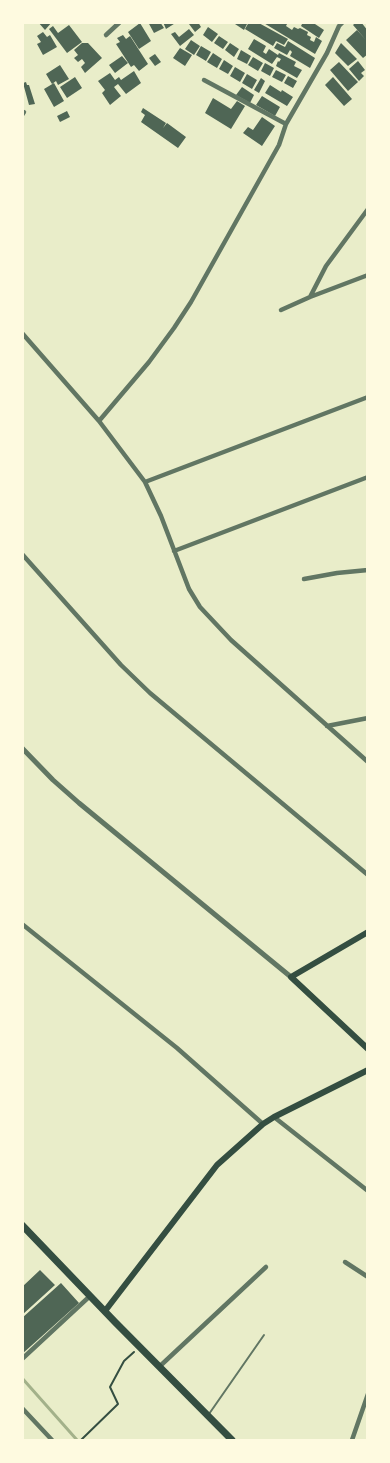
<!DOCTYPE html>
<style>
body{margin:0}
#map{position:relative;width:390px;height:1463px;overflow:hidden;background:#e9edc9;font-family:"Space Grotesk",sans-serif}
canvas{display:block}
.frame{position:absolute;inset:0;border:24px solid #fefae0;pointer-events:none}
</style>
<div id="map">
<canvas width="390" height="1463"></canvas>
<div class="frame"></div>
</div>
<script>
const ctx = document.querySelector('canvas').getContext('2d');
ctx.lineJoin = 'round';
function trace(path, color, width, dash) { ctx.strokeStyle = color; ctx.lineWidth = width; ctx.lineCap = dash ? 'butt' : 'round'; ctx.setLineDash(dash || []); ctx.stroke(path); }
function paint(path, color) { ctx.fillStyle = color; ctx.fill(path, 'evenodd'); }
trace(new Path2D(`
 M22,1378L77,1440`), '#a3b18a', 3);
paint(new Path2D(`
 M38,22H52L45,30Z
 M148,22H160L164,28L154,33Z
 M163,22H177L166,29Z
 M191,22H198L201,27L195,32L189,24Z
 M232,22H248L244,30Z
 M249,22H257L288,39L284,45L276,41L273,46L245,29Z
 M262,22H288L286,26L292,30L294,27L298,29L300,28L308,32L307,35L311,37L310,40L314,42L316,37L322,41L315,54Z
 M303,22H312L324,30L319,38L301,26Z
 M356,22H361L368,31V54L363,58L346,40L357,30L366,40L353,25Z
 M140,23L151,41L139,49L128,32Z
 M69,25L82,42L67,53L49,29L53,26L58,33Z
 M208,27L218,34L212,42L203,35Z
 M189,29L194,35L180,46L171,34L175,32L179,37Z
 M43,32L47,37L50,35L57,47L43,55L37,44L41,42L37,36Z
 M123,35L126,39L130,36L148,64L139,71L134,65L131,67L116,44L120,42L117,38Z
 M219,36L228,42L223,49L214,43Z
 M254,39L266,46L263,52L266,54L269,49L278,55L279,53L296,62L294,66L302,70L297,78L276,66L278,61L279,62L281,59L277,57L272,64L248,49Z
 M191,40L200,46L194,55L185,49Z
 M288,41L315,58L310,68L290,56L292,52L290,50L287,55L274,48L277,43L285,47Z
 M82,43H88L102,58L85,73L81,67L85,63L82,59L78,62L74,58L78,55L74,50Z
 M230,43L239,49L234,57L225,50Z
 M341,43L357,59L348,66L335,53Z
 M201,46L211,52L206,61L196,55Z
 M180,48L192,55L185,66L173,58Z
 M241,50L251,56L247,64L237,59Z
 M213,53L222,59L217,68L207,62Z
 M155,54L161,62L155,66L149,58Z
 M122,56L128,63L115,73L109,65Z
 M253,57L263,63L258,71L248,65Z
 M224,60L233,66L228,74L219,69Z
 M358,61L365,70L361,73L364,76L359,81L349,69Z
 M339,62L358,82L348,91L330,70Z
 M265,63L274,68L270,76L261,71Z
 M60,65L69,79L58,85L56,81L52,84L46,74Z
 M235,67L245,73L240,82L230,76Z
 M276,70L286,75L282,82L272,77Z
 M134,71L141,83L126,94L118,84L114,87L121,96L110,105L102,93L105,90L98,81L110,73L115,80L119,77L121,80Z
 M247,74L257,80L252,89L242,83Z
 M288,76L297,81L293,88L284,83Z
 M75,77L82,88L67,98L60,87Z
 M333,77L352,99L344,106L325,85Z
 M261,78L265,81L259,93L254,90Z
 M26,82L27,85H29L35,104L29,105L23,83Z
 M54,83L64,101L54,107L44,89Z
 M270,85L281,92L282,90L293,97L287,106L265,93Z
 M242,87L254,95L250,103L236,95Z
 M262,96L280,107L275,116L256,105Z
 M213,98L231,109L237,101L245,106L231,129L205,113Z
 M143,108L166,123L163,128L167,123L186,137L178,148L141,122L145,115L141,112Z
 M67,111L70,117L60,122L57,116Z
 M262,117L275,126L262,146L243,133L248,127L253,130Z
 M40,1270L55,1285L22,1315V1287Z
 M61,1283L79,1303L22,1354V1318Z`), '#4f6655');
trace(new Path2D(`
 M81,1440L118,1404L110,1387L124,1361L134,1352`), '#344e41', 2);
trace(new Path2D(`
 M209,1414L264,1335`), '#617663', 2);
trace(new Path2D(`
 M106,35L120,22
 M204,80L286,124
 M22,115L24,112
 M310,297L326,266L368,209
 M281,310L310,297L368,275
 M22,333L99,421L145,482L161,516L189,589L200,607L231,640L368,762
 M99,421L149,362L174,328L191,302L279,145L286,124L327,53L339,26L343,22
 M145,482L368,397
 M174,551L368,477
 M22,554L121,665L150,693L368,875
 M304,579L337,573L368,570
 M327,726L368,718
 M22,924L177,1048L263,1124
 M274,1117L368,1191
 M345,1262L368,1277
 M22,1359L90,1296
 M159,1367L266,1267
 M22,1408L52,1440
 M352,1440L368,1394`), '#617663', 4.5);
trace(new Path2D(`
 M22,748L53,780L79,803L291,977`), '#617663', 5);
trace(new Path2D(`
 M368,932L291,977L368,1049
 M105,1311L217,1165L263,1124L274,1117L368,1070`), '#344e41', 6);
trace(new Path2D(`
 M22,1225L115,1322L232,1440`), '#344e41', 7);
</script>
